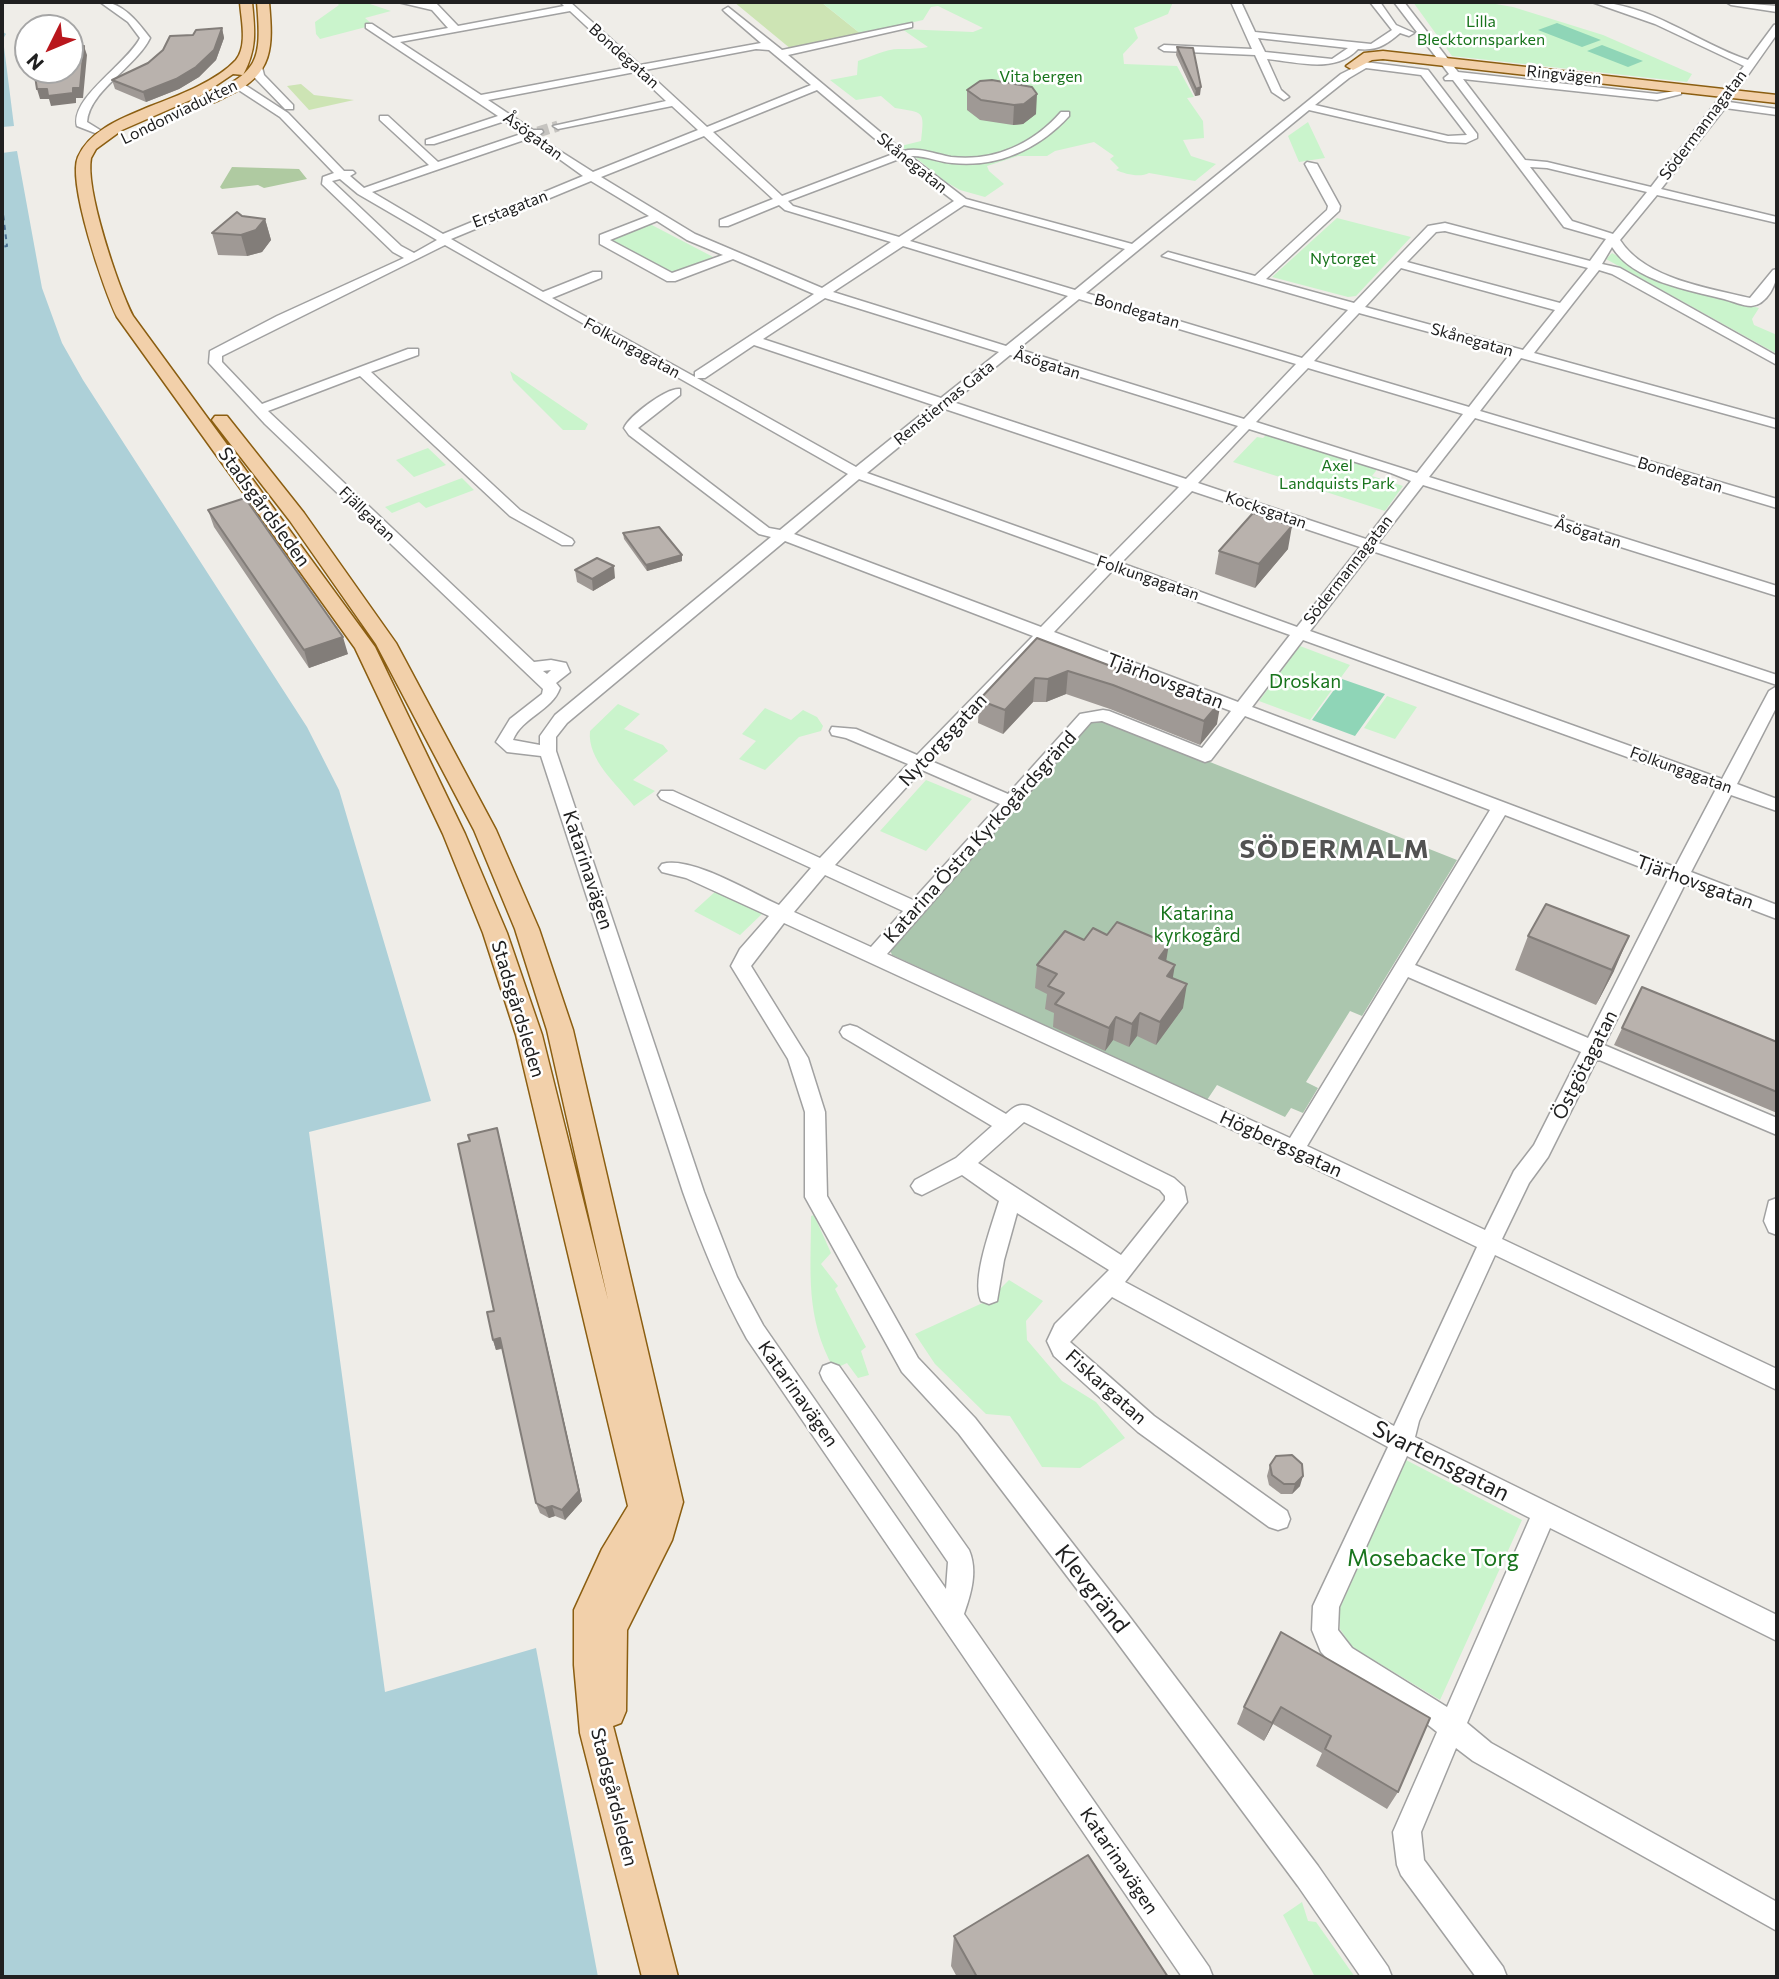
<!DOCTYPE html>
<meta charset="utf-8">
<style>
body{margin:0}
#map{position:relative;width:1779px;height:1979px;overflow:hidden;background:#efede8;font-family:Commissioner,sans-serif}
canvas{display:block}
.frame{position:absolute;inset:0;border:4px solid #202020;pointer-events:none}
.north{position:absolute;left:14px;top:14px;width:70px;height:70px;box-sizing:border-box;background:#fff;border:2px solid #a6a6a6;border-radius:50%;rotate:227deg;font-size:19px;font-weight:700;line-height:28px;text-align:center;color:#202020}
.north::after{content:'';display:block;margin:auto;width:24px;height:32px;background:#b9171d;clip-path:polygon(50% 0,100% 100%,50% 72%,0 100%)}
</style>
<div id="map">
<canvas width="1779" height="1979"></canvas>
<div class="frame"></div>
<div class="north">N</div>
</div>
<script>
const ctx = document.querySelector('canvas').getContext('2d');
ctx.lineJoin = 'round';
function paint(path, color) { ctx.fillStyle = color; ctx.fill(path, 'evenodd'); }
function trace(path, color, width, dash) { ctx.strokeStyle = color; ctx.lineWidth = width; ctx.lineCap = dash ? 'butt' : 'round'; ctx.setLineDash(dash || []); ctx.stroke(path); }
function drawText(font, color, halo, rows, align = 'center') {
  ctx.font = font + ' Commissioner,sans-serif'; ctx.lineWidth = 5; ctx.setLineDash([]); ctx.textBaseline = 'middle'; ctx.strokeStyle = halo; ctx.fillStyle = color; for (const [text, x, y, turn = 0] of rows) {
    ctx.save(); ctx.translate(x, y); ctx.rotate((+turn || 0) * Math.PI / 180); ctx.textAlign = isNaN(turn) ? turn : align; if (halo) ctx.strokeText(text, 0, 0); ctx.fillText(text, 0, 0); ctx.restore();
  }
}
paint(new Path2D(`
 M734,2H821L861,34L791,49Z
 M301,84L314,95L354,100L309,110L287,86Z`), '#cde4b4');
paint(new Path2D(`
 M232,167L299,169L307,179L264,188L258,185L222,189L220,187Z`), '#afcaa1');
paint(new Path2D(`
 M1099,718L1457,860L1362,1016L1350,1011L1306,1082L1318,1088L1303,1113L1291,1108L1285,1117L1217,1085L1207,1100L892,955L890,950L1094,720Z`), '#abc6ae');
paint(new Path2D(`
 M336,2H364L391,11L365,18L372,24L366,27L320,39L316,34L315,22L339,5Z
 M821,2H1173L1168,14L1134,28L1138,38L1123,54L1124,64L1177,66L1194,97L1187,98L1203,121L1204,138L1183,140L1191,156L1216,164L1195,181L1149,173C1140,178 1125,174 1116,170L1119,168L1110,159L1114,156L1094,142L1055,151L1047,156H1018L987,166L989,171L1004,184L985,197L960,190L946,182L901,146L921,141C925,109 923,113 895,108L881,96L856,100L830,80L857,75L858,61C870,57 886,49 899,49C909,49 917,49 928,47L902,29L973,32L983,28L938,6L931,7L923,20L861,34Z
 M1413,2H1484L1513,7L1603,35L1692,74L1687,82L1452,56Z
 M1308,122L1325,158L1299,162L1288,136Z
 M1337,218L1411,237L1356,296L1348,297L1272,277Z
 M648,223L717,259L671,275L609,240Z
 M1612,253L1671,286L1759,308L1752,319L1754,325L1777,335V354L1606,259Z
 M510,371L588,424L585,430H563L513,380Z
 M1268,433L1379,467L1372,476L1403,486L1385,511L1233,462L1257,437L1263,438Z
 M428,448L446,465L414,477L396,460Z
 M462,478L474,490L426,508L419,502L392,513L385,507Z
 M1300,646L1350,665L1310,720L1259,701Z
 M1387,696L1417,707L1395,739L1364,728Z
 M618,704L640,714L624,729L663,745L668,751L633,780L655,791L634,806C617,784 587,760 590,731Z
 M765,708L791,720L803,710L817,717L823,726L821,731L799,737L765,770L739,759L756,741L742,734Z
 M926,780L972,799L926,851L880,831Z
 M717,890L763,913L740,935L694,911Z
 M814,1215L831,1253L821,1264L838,1286L835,1289L866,1347L861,1351L869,1375L858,1378L847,1363L834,1369C805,1317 811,1273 811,1216Z
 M1009,1280L1043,1301L1026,1321L1027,1340L1062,1381L1096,1402L1125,1438L1080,1468L1042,1467L1010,1416L986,1414L935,1364L915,1334L989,1300Z
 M1406,1460L1522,1520L1440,1700L1352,1647L1340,1629L1339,1610Z
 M1302,1902L1308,1921L1316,1922L1355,1977H1315L1283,1915Z`), '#caf4cc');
paint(new Path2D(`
 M1557,23L1601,40L1582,47L1538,30Z
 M1602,45L1643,61L1628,67L1587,51Z
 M1342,679L1385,694L1355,736L1312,720Z`), '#8fd5b7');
paint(new Path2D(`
 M2,31L6,34L3,39L14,126L2,127Z
 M17,151L42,288L62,343L83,380L307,727L339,790L431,1101L309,1132L385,1692L536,1648L598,1977H2V153Z`), '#add0d8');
trace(new Path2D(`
 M2,206L7,246L2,247`), '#4f7697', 2, [5, 4.5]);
trace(new Path2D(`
 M538,132L558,126`), '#c6c4c0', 11, [11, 5]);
const minor = new Path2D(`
 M100,2C122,1 138,22 150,38C136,67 89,91 87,122L100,130L95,133L77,126C70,98 127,64 140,38L128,22Z
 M398,2H435L458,26L564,6L560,2H570L640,65L761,43L725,12L723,10L728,7L782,50L912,23V27L788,55L903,151C920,147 934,154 951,157C994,162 1033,144 1061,112H1069V116C1039,149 997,168 952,163C938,162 925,155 910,156L966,199L1132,244L1341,74L1365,62L1428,70L1477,134V138L1466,143L1448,142L1309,110L1086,293L1302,358L1348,310L1162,256L1168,252L1255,276L1327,210L1328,206L1305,164L1307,162L1317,164L1340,206L1339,211L1266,279L1354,303L1428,226L1445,223L1590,261L1606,239L1564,227L1453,80H1445L1444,78L1449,74L1394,2H1404L1458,72L1657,94L1681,90V94L1657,100L1463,79L1525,160L1547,162L1651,187L1744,66L1655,24L1592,2C1648,2 1697,43 1748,60L1774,25L1777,24V34L1729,102L1777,109V115L1725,108L1661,189L1777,217V223L1657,195L1620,240C1645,279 1708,288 1750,298L1773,270L1777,269C1778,283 1767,305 1751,306C1743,306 1732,301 1724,299C1688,290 1633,281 1612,247L1602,264L1620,268L1777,356V365L1612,274L1599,270L1534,353L1777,420V428L1521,358L1480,411L1777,499V508L1475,418L1429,477L1777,586V596L1423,485L1378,543L1777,675V685L1372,551L1310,631L1722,779L1769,691L1777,686V706L1737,784L1777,799V811L1731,795L1691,872L1777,905V919L1685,884L1604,1045L1777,1118V1135L1597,1059L1548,1157L1529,1183L1502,1239L1777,1369V1390L1495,1255L1419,1421L1415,1437L1777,1615V1641L1550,1528L1467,1723L1491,1743L1777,1902V1931L1473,1761L1456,1748L1421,1832L1424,1860L1503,1967L1507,1977H1476L1401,1875L1397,1865L1393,1832L1437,1732L1417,1716L1334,1666L1321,1652L1312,1630L1313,1606L1388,1447L1112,1297L1070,1342L1154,1416L1287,1511L1290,1519L1287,1527L1278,1530L1269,1527L1138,1432L1054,1356L1047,1341L1055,1324L1109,1270L1017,1213L1004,1260L997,1301L989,1304L981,1301C971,1279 992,1225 999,1201L962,1175L922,1195L915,1192L911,1186L915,1180L956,1158L992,1126L843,1037L840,1032L843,1027L850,1025L857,1027L1006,1114C1014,1107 1018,1103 1029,1106L1174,1178L1184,1187L1187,1202L1125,1282L1394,1426L1477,1247L1287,1155L784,923L751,966L808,1058L825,1112L827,1196L918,1358L975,1418L1126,1612L1318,1866L1388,1967L1392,1977H1361L1298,1886L1108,1630L959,1434L902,1372L805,1197V1112L788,1059L731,966L740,949L769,916L686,878L662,872L659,868L662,864C690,855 752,893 779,905L811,868L661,799L658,795L661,791H673L820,858L908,764L846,738L832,735L830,731L832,727L856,729L917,755L1033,636L785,541L567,723L556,737V751L704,1192L737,1277L763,1325L946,1589L948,1562L823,1380L820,1373L823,1366L831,1363L839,1366L969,1550C978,1571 971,1594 964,1614L1209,1967L1213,1977H1182L747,1339C721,1292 701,1243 683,1192L541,756L507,752L496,742L510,719L542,694L543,689L265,424L209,363L210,351L277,316L404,258L393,252L322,184L323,177L334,173L280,117L234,87V83H242L288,113L344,171H353L355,173L350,176L364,188L429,165L380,120V116H388L438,162L524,133L505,121L434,144H426V140L498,116L366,28V24H372L393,38L448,28L432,10ZM570,11L630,67L481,95L400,42ZM756,49L769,50L811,85L707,127L645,70ZM1366,68L1421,75L1467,135L1448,136L1315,105L1349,78ZM635,72L666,101L553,126L558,129L672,106L698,130L593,172L541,139L539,135L543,132L542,130H533L488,100ZM817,90L893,154L782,196L713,132ZM704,136L773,199L720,220V226H728L779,205L785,210L891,242L822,288L695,234L601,177ZM530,138L583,176L443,234L372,192ZM899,159L954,201L899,237L793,206L788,201ZM1530,167L1547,168L1647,192L1613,234L1572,221ZM340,179L358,194L437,240L414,253L401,246L332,181ZM591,181L649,216L600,235V244L667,281H675L733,259L814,294L695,372V377L552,298L601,278V272H593L543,292L451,239ZM964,205L1125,249L1075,290L910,241ZM657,221L687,240L723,255L672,273L610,240ZM1445,231L1588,268L1560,303L1407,262L1436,232ZM445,245L848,474L780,530L769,528L638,428L680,395V389C667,387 629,416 624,428L629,435L759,534L771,537L555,715L540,736V745L513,740C522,717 552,711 560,688L556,683L570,672L566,663L551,660L534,662L268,411L360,376L510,516L562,545H572L574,542L572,539L520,510L371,372L418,355V349H408L262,404L222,362V356ZM903,246L1068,296L1006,346L833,292ZM1401,268L1555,310L1523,350L1365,307ZM825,298L999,352L941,398L763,339ZM1079,299L1296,364L1244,419L1018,349ZM1359,313L1510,354L1469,407L1314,361ZM754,345L933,405L856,467L697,378H705ZM1010,355L1238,426L1186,479L953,402ZM1308,368L1463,414L1417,473L1256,422ZM945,409L1179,487L1108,559L867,473ZM1249,429L1391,473L1411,481L1366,539L1198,483ZM859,479L1100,566L1041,627L794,534ZM1192,491L1360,547L1297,627L1121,563ZM1112,571L1290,635L1238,702L1054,632ZM1303,640L1716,789L1675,867L1252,707ZM1046,641L1231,711L1202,748L1109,711L1103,710L1080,714L1008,794L931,761ZM551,670L547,674L543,671ZM1245,716L1490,810L1290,1138L887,954L1091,722L1102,721L1205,762L1211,760ZM922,770L1000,804L913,900L835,865ZM1505,815L1669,878L1588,1038L1415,965ZM825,875L903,911L871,947L794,912ZM1408,977L1581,1052L1534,1145L1514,1171L1485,1230L1307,1146ZM1024,1122L1160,1190L1165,1196V1200L1121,1255L978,1163ZM1407,1456L1530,1518L1447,1707L1352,1648L1338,1630L1339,1607Z
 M1231,2H1241L1255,32L1371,44L1392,30L1370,2H1380L1396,25L1414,33L1409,36L1400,33C1386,45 1377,51 1358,49C1335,74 1298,62 1267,59L1281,90L1289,97L1284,100L1272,92L1255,55L1164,51L1159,48L1164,45L1252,49ZM1258,38L1348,48L1332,59L1265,52Z
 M1726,2L1777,6V12L1731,5Z
 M254,67H262L264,75L293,105V109H285L255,78Z
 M1777,1198V1235L1769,1232L1764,1221L1769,1201Z`);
const major = new Path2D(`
 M240,2H252C255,32 257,49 243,75L233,74L202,95L122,130L96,149L91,158C85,190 118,286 133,316L375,647L465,834L507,933L542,1035L608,1300L547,1030L515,929L474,830L376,644L290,521L215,424L212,420L215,416H227L304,513L396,643L496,830L539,929L573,1030L683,1502L672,1540L627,1630L626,1711L621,1723L613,1726L678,1977H642L580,1733L574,1665V1610L602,1549L628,1506L516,1035L483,933L443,834L355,648L117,317C104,291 67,182 78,157C90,129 125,117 151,106C177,96 217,81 236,60C248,45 241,19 240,2Z
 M257,2H269C273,47 274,74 229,95C221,99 213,105 203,103V97C259,72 262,62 257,2Z
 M1383,51L1777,95V103L1383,59L1372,60L1353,70L1346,66L1364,53Z`);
trace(minor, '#a1a1a1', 3);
trace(major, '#8b5e11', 3);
paint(minor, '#fff');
paint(major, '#f2d0aa');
paint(new Path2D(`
 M222,28L224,38L216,60L199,77L179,89L146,102L115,89L112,80L148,63L193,35Z
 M1177,47L1200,95L1195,96L1176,55Z
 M980,81L1036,114L1023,124L1013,125L980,120L967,110V90Z
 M242,216L265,219L271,240L262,252L247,256L218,255L212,233Z
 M208,510L348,654L309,668L214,527Z
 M623,533L682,561L647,571L624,539Z
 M1288,549L1255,588L1215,574L1219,551Z
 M575,570L615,578L593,591L577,582Z
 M1037,638L1217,724L1200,745L1110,709L1066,694L1046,702H1033L1003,734L978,723L979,700Z
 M1528,936L1614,971L1596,1005L1515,970Z
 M1084,940L1166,961L1183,1008L1156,1045L1137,1036L1129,1047L1113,1040L1105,1051L1053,1027L1054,1013L1045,1009L1047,994L1035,988L1037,965Z
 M1642,987L1777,1042V1113L1614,1045Z
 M500,1139L582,1501L565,1520L555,1516L549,1518L540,1513L536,1503L502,1349L496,1350L493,1340Z
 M1270,1465L1300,1486L1292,1494H1281L1269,1485L1267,1476Z
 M1281,1632L1398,1792L1387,1809L1316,1766L1322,1753L1273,1724L1264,1741L1237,1724L1244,1707Z
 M954,1936L1168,1977H957L951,1966Z`), '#9f9995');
paint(new Path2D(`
 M222,28L224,38L216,60L199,77L179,89L146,102L143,92Z
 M84,46L87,55L83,98H76V103L51,106L49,99H40L37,89L73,88Z
 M1201,87L1200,95L1195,96L1196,89Z
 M1037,94L1036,114L1023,124L1013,125L1014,105Z
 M265,219L271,240L262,252L247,256L241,235Z
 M1292,526L1288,549L1255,588L1259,564Z
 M682,555V561L647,571L646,565Z
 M614,566L615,578L593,591L592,579Z
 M343,637L348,654L309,668L304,650Z
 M1068,671L1066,694L1046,702L1048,679Z
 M1035,678L1033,702L1003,734L1005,710Z
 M1221,701L1217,724L1200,745L1204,721Z
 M1629,936L1614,971L1596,1005L1612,970Z
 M1169,944L1165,968L1159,958Z
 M1175,965L1171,988L1167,976Z
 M1187,984L1183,1008L1156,1045L1160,1022Z
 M1140,1013L1137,1036L1129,1047L1132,1024Z
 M1116,1017L1113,1040L1105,1051L1109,1028Z
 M500,1139L582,1501L565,1520L562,1510Z
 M500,1338L503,1348L496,1350L493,1340Z
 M1303,1476L1300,1486L1292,1494L1295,1484Z
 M552,1506L555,1516L549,1518L545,1508Z
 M1281,1707L1273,1724L1264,1741L1272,1723Z`), '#827d79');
const building = new Path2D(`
 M222,28L214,50L196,67L176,79L143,92L112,80L148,63L163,50L170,36L193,35L196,30Z
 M75,44L84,46L80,88H73V93L48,96L47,89H37L34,70H70V45Z
 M1177,47L1193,48L1201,87L1196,89Z
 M992,80L1032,87L1037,94L1024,104L1014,105L981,100L967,90L980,81Z
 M237,212L242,216L265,219L256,230L241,235L212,233Z
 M245,498L343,637L304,650L208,510Z
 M1253,513L1292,526L1259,564L1219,551Z
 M659,527L682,555L646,565L623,533Z
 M597,558L614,566L592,579L575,570Z
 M1037,638L1195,698L1199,693L1221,701L1204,721L1113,685L1068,671L1048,679L1035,678L1005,710L979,700Z
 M1546,904L1629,936L1612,970L1528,936Z
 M1117,922L1169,944L1159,958L1175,965L1167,976L1187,984L1160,1022L1140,1013L1132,1024L1116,1017L1109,1028L1055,1004L1064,993L1048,986L1057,974L1037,965L1065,931L1084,940L1093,928L1107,935Z
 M1642,987L1777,1042V1092L1622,1028Z
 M497,1128L579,1491L562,1510L552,1506L545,1508L536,1503L500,1338L493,1340L487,1312L494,1311L458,1144L470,1141L468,1135Z
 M1292,1455L1302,1464L1303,1476L1295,1484H1284L1272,1475L1270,1465L1276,1456Z
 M1281,1632L1430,1718L1398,1792L1325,1749L1331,1736L1281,1707L1272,1723L1244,1707Z
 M1088,1855L1168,1977H977L954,1936Z`);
paint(building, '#b9b2ad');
trace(building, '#827d79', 2);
drawText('16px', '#18741c', '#fff', [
 ["Lilla",1481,22],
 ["Blecktornsparken",1481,40],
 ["Vita bergen",1041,77],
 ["Nytorget",1343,259],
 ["Axel",1337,466],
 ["Landquists Park",1337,484]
]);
drawText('16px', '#202020', '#fff', [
 ["Bondegatan",624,56,42],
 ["Ringvägen",1564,75,6],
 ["Londonviadukten",179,112,-26],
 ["Södermannagatan",1703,125,-53],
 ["Åsögatan",533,136,36],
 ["Skånegatan",912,163,39],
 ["Erstagatan",510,209,-21],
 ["Bondegatan",1137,311,16],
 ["Skånegatan",1472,340,16],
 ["Folkungagatan",632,348,29],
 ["Åsögatan",1047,364,17],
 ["Renstiernas Gata",944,403,-39],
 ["Bondegatan",1680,475,17],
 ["Kocksgatan",1266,510,19],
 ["Fjällgatan",367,514,44],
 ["Åsögatan",1588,533,17],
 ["Södermannagatan",1348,570,-52],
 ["Folkungagatan",1148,578,19],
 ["Folkungagatan",1681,770,20]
]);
drawText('19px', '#202020', '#fff', [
 ["Stadsgårdsleden",264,507,54],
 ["Tjärhovsgatan",1165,681,21],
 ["Nytorgsgatan",943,740,-47],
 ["Katarina Östra Kyrkogårdsgränd",980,837,-48],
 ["Katarinavägen",588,870,72],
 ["Tjärhovsgatan",1695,882,20],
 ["Stadsgårdsleden",518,1009,73],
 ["Östgötagatan",1585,1065,-63],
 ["Högbergsgatan",1281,1144,25],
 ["Fiskargatan",1106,1387,42],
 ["Katarinavägen",798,1394,55],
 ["Stadsgårdsleden",614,1797,76],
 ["Katarinavägen",1119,1861,56]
]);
drawText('19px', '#18741c', '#fff', [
 ["Droskan",1305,682],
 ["Katarina",1197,914],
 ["kyrkogård",1197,936]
]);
drawText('23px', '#202020', '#fff', [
 ["Svartensgatan",1441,1461,27],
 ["Klevgränd",1092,1589,52]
]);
drawText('23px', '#18741c', '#fff', [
 ["Mosebacke Torg",1433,1558]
]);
ctx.letterSpacing = '2px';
drawText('bold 26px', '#535353', '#fff', [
 ["SÖDERMALM",1335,849]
]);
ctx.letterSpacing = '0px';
</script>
